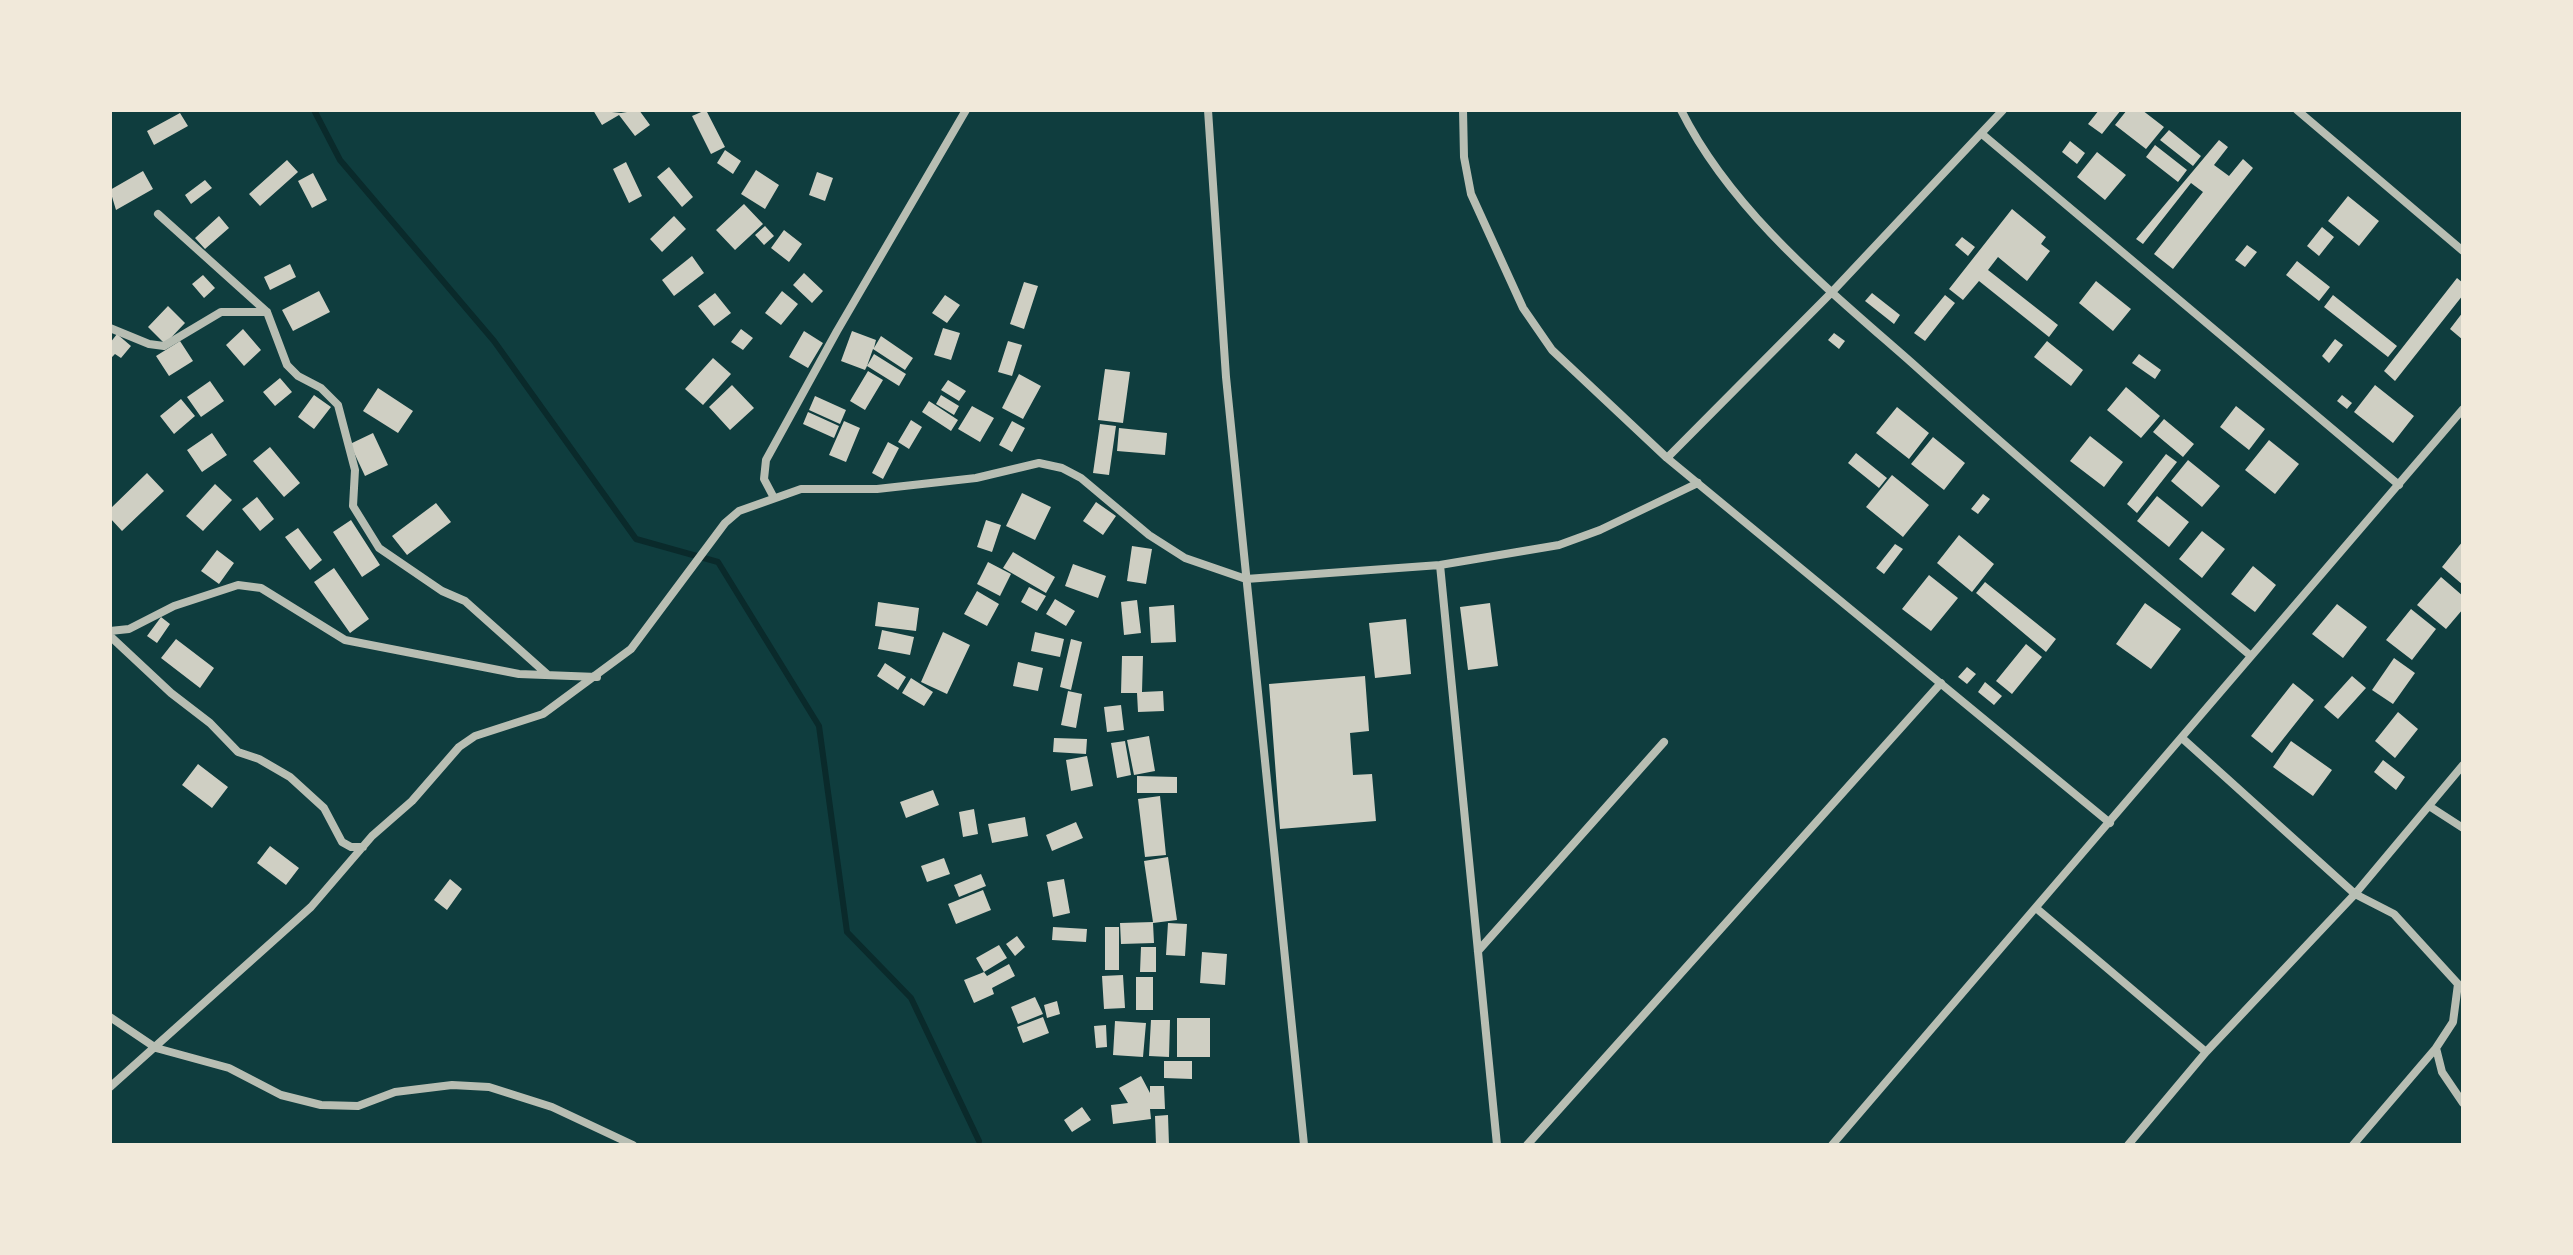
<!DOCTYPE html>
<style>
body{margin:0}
#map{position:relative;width:2573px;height:1255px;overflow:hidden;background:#0f3d3e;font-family:"Crimson Pro",serif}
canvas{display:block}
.frame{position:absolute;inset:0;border:112px solid #f1e9da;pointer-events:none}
</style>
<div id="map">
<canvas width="2573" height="1255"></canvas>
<div class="frame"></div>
</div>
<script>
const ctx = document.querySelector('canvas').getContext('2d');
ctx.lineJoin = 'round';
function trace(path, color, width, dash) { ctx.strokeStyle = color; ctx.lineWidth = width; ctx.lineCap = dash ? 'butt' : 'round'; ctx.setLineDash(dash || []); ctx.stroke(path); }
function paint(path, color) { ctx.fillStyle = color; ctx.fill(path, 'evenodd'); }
trace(new Path2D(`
 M314,110L340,160L494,341L636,539L718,562L819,726L847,932L911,998L979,1141`), '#0a2a2b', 6);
paint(new Path2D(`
 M593,110L621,113L639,110L650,125L635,136L619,115L602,125Z
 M706,110L725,147L711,154L692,116Z
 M2099,110H2121L2102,134L2088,124Z
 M2127,110H2142L2164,127L2146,149L2115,125Z
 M180,113L188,126L154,145L147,131Z
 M2169,130L2201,156L2193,166L2160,140Z
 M2219,140L2228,147L2214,165L2229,176L2243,159L2253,168L2173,269L2154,254L2203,192L2191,183L2143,244L2136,239Z
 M2070,141L2085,153L2077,164L2062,152Z
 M2155,145L2187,170L2178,182L2146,157Z
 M725,150L741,161L733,174L717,163Z
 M2097,152L2126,175L2105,200L2077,177Z
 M287,160L298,172L260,206L249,194Z
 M626,162L642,196L629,203L613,169Z
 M669,167L693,197L682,207L657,177Z
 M756,170L779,185L765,209L741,194Z
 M143,171L153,189L116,210L110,190Z
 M817,172L833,178L825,201L809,195Z
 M313,173L327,200L312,208L298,181Z
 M205,180L212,188L191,204L185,195Z
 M2348,196L2379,221L2359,246L2328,221Z
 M744,204L763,224L735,250L716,230Z
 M2012,209L2046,237L2041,244L2050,251L2027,281L1998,257L1988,270L2058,325L2049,337L1979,281L1963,300L1949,289Z
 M219,216L229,228L205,249L195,238Z
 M674,216L686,229L662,252L650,239Z
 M765,226L774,236L764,245L755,235Z
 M2322,227L2334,237L2319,256L2307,246Z
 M784,230L802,244L789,262L771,248Z
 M1962,237L1975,247L1968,256L1955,245Z
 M2247,245L2257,252L2245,267L2235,260Z
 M692,256L704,273L674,296L662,280Z
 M2297,261L2330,287L2319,301L2286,275Z
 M290,264L296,277L270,290L264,277Z
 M804,273L823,291L812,303L793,285Z
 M203,275L215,288L204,298L192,284Z
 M2457,278L2463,283V295L2395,381L2384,371Z
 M2096,281L2131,309L2113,331L2079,303Z
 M1024,282L1038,286L1024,329L1010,324Z
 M319,291L330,312L293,331L282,310Z
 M782,291L798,304L781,325L765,313Z
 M715,293L731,313L714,326L698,306Z
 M1872,293L1900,315L1894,324L1865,301Z
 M945,295L960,305L947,323L932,313Z
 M1945,295L1955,303L1925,341L1914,333Z
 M2333,295L2397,346L2388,357L2324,307Z
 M168,306L185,323L165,344L148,327Z
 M2463,312V340L2450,329Z
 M943,328L960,333L951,360L934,355Z
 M243,329L261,350L244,366L226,345Z
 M741,329L753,338L743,350L731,342Z
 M804,331L823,343L808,368L789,357Z
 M852,331L876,340L874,348L881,336L913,358L905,370L873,349L867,366L874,354L906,374L899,386L867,366L865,370L841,361Z
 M1834,333L1845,341L1839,349L1828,340Z
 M117,334L131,346L121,358L115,354L110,359V343Z
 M2335,339L2343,345L2329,363L2322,356Z
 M180,341L193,361L169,376L156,356Z
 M1008,341L1022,345L1012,376L998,372Z
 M2047,341L2083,370L2071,386L2034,357Z
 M2139,354L2161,370L2155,379L2132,363Z
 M713,358L731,374L703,405L685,389Z
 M1105,369L1130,372L1123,423L1098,420Z
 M868,371L883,380L865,410L850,401Z
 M1019,374L1041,386L1023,419L1002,408Z
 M280,378L292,392L275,406L263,392Z
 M948,380L966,391L959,401L941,390Z
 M210,381L224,401L201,417L187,397Z
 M732,385L754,408L730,430L709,407Z
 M2375,385L2414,416L2393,443L2354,412Z
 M2126,387L2160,416L2141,438L2107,410Z
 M378,388L413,411L398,433L363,411Z
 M314,395L331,407L314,429L298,417Z
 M941,395L959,406L954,415L936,404Z
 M2342,395L2352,403L2347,409L2337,401Z
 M815,396L846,410L840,424L809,410Z
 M181,399L195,416L174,434L160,416Z
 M929,401L958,420L951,431L922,412Z
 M972,406L994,418L980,442L958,429Z
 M2236,406L2265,429L2249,450L2220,427Z
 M1897,407L1929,433L1909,459L1876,433Z
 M808,412L839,426L834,438L803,424Z
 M2164,419L2194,444L2183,457L2153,432Z
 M911,420L922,427L909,449L898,442Z
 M844,421L860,428L846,462L829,455Z
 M1012,421L1025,428L1012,452L999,445Z
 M1100,424L1116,426L1109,475L1093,473Z
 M1119,428L1167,433L1165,455L1117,451Z
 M212,433L227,455L202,472L187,450Z
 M373,433L388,465L365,476L350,444Z
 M2090,436L2123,462L2104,487L2070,461Z
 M1933,437L1965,463L1944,490L1911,464Z
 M2269,440L2299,464L2275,494L2245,470Z
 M888,442L899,448L883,479L872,473Z
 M270,447L300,483L284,497L253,461Z
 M1856,453L1887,478L1879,488L1848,463Z
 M2166,454L2177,462L2137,513L2127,504Z
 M2188,460L2220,486L2202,507L2171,481Z
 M147,473L164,491L122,531L110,518V509Z
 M1892,475L1929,505L1903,537L1866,507Z
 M215,484L232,500L203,531L186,516Z
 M1022,493L1051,507L1035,540L1006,526Z
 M1983,494L1990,499L1978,514L1971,509Z
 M2157,496L2189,522L2169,547L2137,521Z
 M257,497L274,519L260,531L242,509Z
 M1096,502L1116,516L1103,535L1083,521Z
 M436,503L451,522L407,555L392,536Z
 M351,520L380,565L362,577L333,532Z
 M986,520L1001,525L992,552L977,547Z
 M298,528L322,560L310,570L285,537Z
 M2202,531L2225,549L2202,578L2179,559Z
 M1959,535L1994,564L1972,592L1937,563Z
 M2463,541V585L2442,567Z
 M1895,544L1903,549L1884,574L1876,568Z
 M1132,546L1152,549L1146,584L1127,581Z
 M217,550L234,563L219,584L201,571Z
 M1013,552L1055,577L1046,593L1003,568Z
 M988,562L1011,574L1000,596L977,584Z
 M1073,564L1106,576L1098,598L1065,586Z
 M2253,566L2276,585L2255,612L2231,594Z
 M334,568L369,619L350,633L314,582Z
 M1929,575L1958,598L1931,631L1902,609Z
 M2441,577L2463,596V609L2446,629L2417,605Z
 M1985,582L2056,639L2046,652L1976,593Z
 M1029,587L1046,596L1037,611L1021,602Z
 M977,591L999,604L987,626L964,614Z
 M1055,599L1075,611L1066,626L1046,614Z
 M1137,600L1141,633L1124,635L1121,602Z
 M878,602L919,608L916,631L875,626Z
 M1490,603L1498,666L1468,670L1460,607Z
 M2145,603L2181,629L2151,669L2116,644Z
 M2337,604L2367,627L2343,658L2312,634Z
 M1174,605L1176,642L1151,643L1149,607Z
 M2411,609L2436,629L2412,660L2386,640Z
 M161,617L170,624L157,643L147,636Z
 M1406,619L1411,674L1375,678L1369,623Z
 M882,630L914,637L910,655L878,649Z
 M943,632L970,645L947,694L921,682Z
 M1035,632L1064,639L1060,657L1031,651Z
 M176,639L214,668L200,688L161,658Z
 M1071,639L1082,642L1071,690L1060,687Z
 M2026,644L2042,657L2012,694L1996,681Z
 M1122,656H1143L1142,692L1163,691L1164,711L1138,712L1137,693H1121Z
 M2394,658L2415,673L2393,704L2372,690Z
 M1018,662L1043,668L1038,691L1013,686Z
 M885,663L906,677L898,690L877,676Z
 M1967,667L1976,674L1967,684L1958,677Z
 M1365,676L1369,731L1350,733L1353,775L1372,774L1376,821L1280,829L1269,684Z
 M2352,676L2366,688L2338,719L2324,707Z
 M911,678L933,692L924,706L902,693Z
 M1985,682L2002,696L1994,705L1978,692Z
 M2293,683L2314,700L2272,753L2251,736Z
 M1068,691L1082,694L1076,728L1061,725Z
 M1121,705L1124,730L1107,732L1104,707Z
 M2398,712L2418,729L2395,758L2375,741Z
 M1149,736L1155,771L1134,775L1127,740Z
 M1054,738L1087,739L1086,754L1053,752Z
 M1125,741L1131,775L1117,778L1111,743Z
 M2291,741L2332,770L2313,796L2273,767Z
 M1087,756L1093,786L1071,791L1066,760Z
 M2383,760L2405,777L2396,790L2374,772Z
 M198,764L228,787L212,808L182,785Z
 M1137,776L1177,777V793H1137Z
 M933,790L939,805L906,818L900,802Z
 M1160,796L1166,855L1145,857L1138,799Z
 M974,809L978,834L963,837L959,812Z
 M1025,817L1028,836L992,843L988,824Z
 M1076,822L1083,838L1052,851L1046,835Z
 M270,846L299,868L286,885L257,863Z
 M1168,857L1177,920L1153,923L1154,943L1121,944L1120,923L1153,922L1144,861Z
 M944,858L950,874L927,882L921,866Z
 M981,874L986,886L959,897L954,885Z
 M450,879L462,889L447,910L434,900Z
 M1064,879L1070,913L1053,917L1047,882Z
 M983,890L991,910L956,924L948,904Z
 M1168,923L1187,924L1185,956L1166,955Z
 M1053,927L1087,929L1086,942L1052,940Z
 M1105,927H1119V970H1105Z
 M1017,936L1025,947L1015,956L1006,944Z
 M999,945L1007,958L984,972L987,976L1009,964L1015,976L992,988L994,994L974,1003L964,980L984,972L976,958Z
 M1141,947H1156V972H1140Z
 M1202,952L1227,954L1225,985L1200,983Z
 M1123,975L1125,1008L1104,1009L1102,976Z
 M1136,977H1153V1010H1136Z
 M1035,997L1043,1014L1018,1024L1011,1007Z
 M1057,1001L1060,1014L1047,1018L1044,1005Z
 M1043,1017L1049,1033L1023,1043L1017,1027Z
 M1177,1018H1210V1057H1177Z
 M1151,1020H1170L1169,1057L1149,1056Z
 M1115,1021L1146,1023L1143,1057L1113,1055Z
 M1106,1025L1107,1047L1096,1048L1094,1026Z
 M1164,1061H1192V1079L1164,1078Z
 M1141,1076L1150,1093V1086H1164L1165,1109H1150L1151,1119L1113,1124L1111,1105L1128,1103L1119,1088Z
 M1082,1107L1091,1120L1072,1132L1064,1120Z
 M1168,1115L1169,1145H1156L1155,1116Z`), '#cfcfc3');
trace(new Path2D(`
 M1208,110L1226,377L1304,1145
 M1463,110L1464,157L1471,194L1523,308L1552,350L1667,458L2110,823
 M1681,110C1732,212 1828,289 1912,363C2023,463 2137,560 2251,656
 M2297,110L2463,251
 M1982,134L2399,485
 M158,214L267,312L287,365L298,376L321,388L338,405L355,470L353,506L379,548L442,591L465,601L548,675
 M110,328L149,344L164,346L221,312H267
 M1667,458L1832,292L2003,110
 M773,496L764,479L766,460L837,331L966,110
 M1440,565L1497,1145
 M110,631L129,629L174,606L238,585L261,588L345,640L519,674L597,677
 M110,636L171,693L210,723L238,752L259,759L290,777L324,808L342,842L351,847H363
 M2182,738L2355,894L2394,914L2458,984L2453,1022L2436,1048L2442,1072L2463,1103
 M2429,806L2463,828
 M2036,908L2206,1052
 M1478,951L1664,742
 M110,1017L156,1048L229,1068L281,1095L321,1105L358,1106L395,1092L452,1085L489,1087L552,1107L633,1145
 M110,1087L311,907L372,836L412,801L459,747L475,736L543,714L631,649L725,523L739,511L801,489H877L976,478L1039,463L1062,468L1081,478L1149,535L1185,558L1246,579L1440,565L1559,545L1600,530L1698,483
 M1527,1145L1941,683
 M1832,1145L2463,409
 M2128,1145L2206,1052L2355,894L2463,765
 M2353,1145L2436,1048`), '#b8beb3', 8);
</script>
